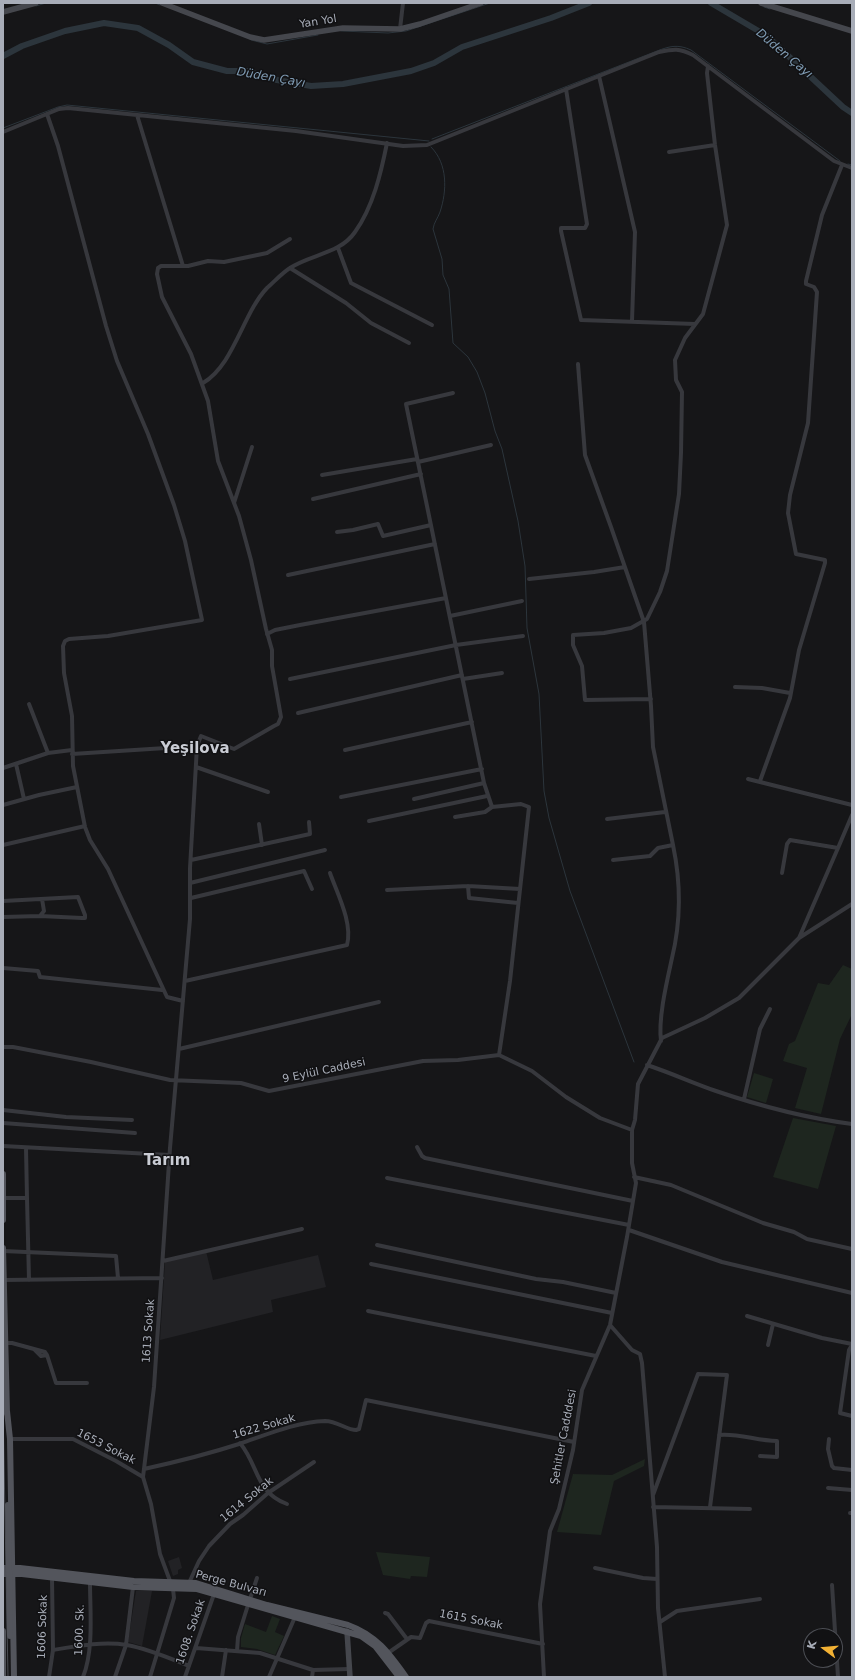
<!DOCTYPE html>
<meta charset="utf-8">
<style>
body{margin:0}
#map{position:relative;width:855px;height:1680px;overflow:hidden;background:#161618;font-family:"DejaVu Sans",sans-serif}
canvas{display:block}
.frame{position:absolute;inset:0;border:4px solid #a8adb8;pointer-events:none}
.north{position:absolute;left:803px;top:1628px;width:40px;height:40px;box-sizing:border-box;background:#111113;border:1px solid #4d4f55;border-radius:50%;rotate:286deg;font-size:11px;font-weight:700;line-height:16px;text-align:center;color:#a8adb8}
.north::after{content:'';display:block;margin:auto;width:14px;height:18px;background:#f2b134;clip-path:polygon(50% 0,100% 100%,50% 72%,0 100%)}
</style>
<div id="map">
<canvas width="855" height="1680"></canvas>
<div class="frame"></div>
<div class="north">K</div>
</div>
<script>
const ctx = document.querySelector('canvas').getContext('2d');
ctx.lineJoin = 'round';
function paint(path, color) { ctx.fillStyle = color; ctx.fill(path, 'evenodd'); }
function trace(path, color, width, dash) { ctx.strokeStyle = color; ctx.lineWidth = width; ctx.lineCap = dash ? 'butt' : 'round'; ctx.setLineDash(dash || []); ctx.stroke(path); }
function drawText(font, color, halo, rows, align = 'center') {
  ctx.font = font + ' "DejaVu Sans",sans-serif'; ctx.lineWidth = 3; ctx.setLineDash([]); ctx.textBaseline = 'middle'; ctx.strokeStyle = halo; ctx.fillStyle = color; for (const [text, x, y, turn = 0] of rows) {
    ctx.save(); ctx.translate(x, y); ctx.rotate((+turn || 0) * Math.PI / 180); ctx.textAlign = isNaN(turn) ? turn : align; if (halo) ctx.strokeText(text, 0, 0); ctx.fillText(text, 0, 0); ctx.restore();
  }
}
paint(new Path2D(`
 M206,1251L213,1280L318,1255L326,1287L271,1300L273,1312L160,1340L165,1262Z
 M179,1557L182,1568L178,1570V1574L173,1576L168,1561Z
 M136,1591H152L142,1646L128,1642Z`), '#222225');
paint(new Path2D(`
 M843,965L852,969V1014L840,1039L821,1114L795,1108L807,1068L783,1061L789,1044L795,1041L818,983L829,985Z
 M754,1073L773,1079L766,1103L747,1097Z
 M793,1118L836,1126L818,1189L773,1177Z
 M645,1459L644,1466L614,1481L601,1535L557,1532L573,1474L612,1475Z
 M376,1552L430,1557L427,1577L411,1576L410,1579L383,1575Z
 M272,1616L280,1619L275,1632L284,1636L275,1655L257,1649L241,1647V1638L245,1624L266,1632Z`), '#1e261f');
trace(new Path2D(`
 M155,3L160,5
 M36,6L46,3
 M764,7L770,9
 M341,31L388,33L406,31L490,3
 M251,40L267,44L318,35
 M3,128L58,107L67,105L429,141
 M432,139L657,51C670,46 678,44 691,50L840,161
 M431,147C448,164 447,191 440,212C438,218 434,222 433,229L442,259L443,275L449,289L453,343L468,357L477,372L485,393L495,431L502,449L518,521L525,566L527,628L539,694L544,791L549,818L570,891L634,1062
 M848,164L852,165`), '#2c353c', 1);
trace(new Path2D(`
 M711,3L767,36L843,107L852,113
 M3,56L22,46L65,31L104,23L138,28L169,45L193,62L227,71H246L277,80L311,86L343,84L411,71L434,63L462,47L551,18L589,3`), '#2c353c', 6);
trace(new Path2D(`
 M400,29L403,3
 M599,76L635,232L632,321
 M566,89L587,224L585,228H561V231L581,320L695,324
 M47,114L58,146L106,326L117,361L148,434L174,505L185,541L202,620L108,636L69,639L65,641L63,646L64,673L72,716L73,766L85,827L90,840L108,869L167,997L183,1001
 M137,115L183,266
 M3,132L59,109L68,108L296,131L403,146L427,145L659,52C674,49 679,48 693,55L834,161L852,168
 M669,152L715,145
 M338,248L351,283L432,325
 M290,268L346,303L371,323L409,343
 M578,364L585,455L611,527L644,622L651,706L653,747L673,845L658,848L650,856L613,860
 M203,383C234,365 243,313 267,288C274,282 282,273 290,268C311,254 340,254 355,232C373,207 381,173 387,143
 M453,393L406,404L484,783L492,807
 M418,462L491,445
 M322,475L417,459
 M313,499L421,474
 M234,503L252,447
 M337,532L353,530L378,524L383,536L431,525
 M288,575L435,544
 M529,579L594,572L625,567
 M450,616L522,601
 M267,634L275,630L300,625L446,598
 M290,679L456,645L523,636
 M463,679L502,673
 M735,687L762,688L790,693
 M651,699L585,700L582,666L573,645V635L604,633L631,628L647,619L660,592L667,571L679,494L681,453L682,392L676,380L675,360L685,338L703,314L727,225L715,145L707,73L708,66
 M29,704L48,753
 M298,713L462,675
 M197,746L201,736L234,749L274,726L278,724L281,717L272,666V650L266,629L251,560L239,516L218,461L208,401L191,354L162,297L157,274L158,268L161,266H188L208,261L224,262L267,253L290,239
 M345,750L472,722
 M72,754L197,746L190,868V919L170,1148L154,1387L143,1477L151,1504L160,1554L173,1589L174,1598L150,1677
 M16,764L24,799
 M196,767L268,792
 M3,768L48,753L72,750
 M748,779L852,805
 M760,781L790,698L799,650L825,563V560L796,554L788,513L790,495L808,423L817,292L814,287L806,284V281L822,215L842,165
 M341,797L482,769
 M414,799L484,783
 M3,805L39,795L77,787
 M455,817L485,812L492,807L521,804L529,807L510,981L499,1055
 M607,819L665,812
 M369,821L487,796
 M259,824L262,845
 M3,845L85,826
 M191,860L310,834L309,822
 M782,873L787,844L790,840L838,848L852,815
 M190,883L325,850
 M468,886L469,898L518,903
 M387,890L468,886L520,889
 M191,898L304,871L312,889
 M3,901L78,897L85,915V918H82L40,916
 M3,917L40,916L44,911L42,899
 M799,938L838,848
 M3,968L38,971L40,977L162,990
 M185,981L347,945C353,923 337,893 330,873
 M661,1041C658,1018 667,981 672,958C681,921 681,883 673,845
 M3,1047H13L91,1062L170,1080L241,1083L269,1091L423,1061L458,1060L499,1055L532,1071L566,1097L600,1118L632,1130
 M179,1049L379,1002
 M647,1065C671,1073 693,1083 716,1091C760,1106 806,1118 852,1124
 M744,1099L760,1029L770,1009
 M3,1110L66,1117L132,1120
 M3,1123L135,1133
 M3,1146L169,1155
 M417,1147L422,1156L425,1158L633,1201
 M26,1148L27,1198
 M634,1177L671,1185L763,1223L794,1232L807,1239L852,1249
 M387,1178L629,1225
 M3,1198H27L29,1280
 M629,1230L722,1262L852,1293
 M377,1245L536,1279L563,1282L616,1293
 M3,1251L116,1256L118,1278
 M163,1261L302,1229
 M371,1264L612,1313
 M4,1280L162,1278
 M368,1311L596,1356
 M747,1316L822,1338L852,1344
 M610,1325L632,1350L640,1354L642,1363L657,1547L658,1608L665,1677
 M5,1343H12L45,1352L47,1355L41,1356L35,1350
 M768,1345L773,1324
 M852,1345L849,1350L840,1413L852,1416
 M47,1355L56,1383H87
 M719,1435C739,1433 757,1441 777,1441V1457L760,1456
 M10,1439H73L116,1461L143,1477
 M829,1439L828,1449L832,1466L834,1468L852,1470
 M240,1443C259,1466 255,1492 287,1504
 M144,1469C176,1462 208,1454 239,1444C266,1435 296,1422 325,1421C337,1421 347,1430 356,1430L359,1429L366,1400L574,1442
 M828,1488L852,1490
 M653,1495L698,1374L727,1375L710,1507
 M653,1507L750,1509
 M850,1513H852
 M595,1568L643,1578L657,1579
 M189,1583L199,1561L209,1546L230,1524L243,1515L268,1493L314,1462
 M832,1585L838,1677
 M250,1599L257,1578
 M385,1613L388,1614L407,1639
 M660,1622L677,1611L760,1599
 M196,1648L260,1653L313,1670L349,1669
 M53,1650C77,1646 103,1641 127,1645C149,1649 169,1658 189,1666
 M237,1651L238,1637L248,1605
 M388,1653L411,1637L420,1638L426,1623L429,1621L543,1644
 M49,1677L53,1650L52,1578
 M83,1677C94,1650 90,1611 90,1582
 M115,1677L126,1645L133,1587
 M185,1677L214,1594
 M222,1677L226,1650
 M269,1677L295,1617
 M312,1677L313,1670
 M544,1677L540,1604L550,1531L559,1509L573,1450L582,1390L610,1325L627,1237L636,1183L632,1163V1130L635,1120L638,1084L662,1038L705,1018L739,998L799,938L852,904`), '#37383d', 4);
trace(new Path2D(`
 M162,3L250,37L264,40L343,28L400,29L420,24L481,3
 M761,3L852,31
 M3,12L36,3
 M347,1631L350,1677`), '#45474d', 5.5);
trace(new Path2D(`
 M3,1174V1220
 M3,1248L7,1414
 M7,1411L10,1439L14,1677
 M3,1568H20L134,1581L196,1583L267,1605L348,1625C376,1635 389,1653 406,1677
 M3,1574H22L133,1587L197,1589L361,1636L375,1646L399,1677
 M3,1631V1677`), '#53555c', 6);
trace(new Path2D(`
 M3,1407L8,1677`), '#4a4c52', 1);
trace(new Path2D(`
 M8,1505L10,1636`), '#53555c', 6);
drawText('11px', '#a8adb8', '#111113', [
 ["Yan Yol",318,22,-9],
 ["9 Eylül Caddesi",324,1071,-12],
 ["1613 Sokak",149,1331,-86],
 ["1622 Sokak",264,1427,-16],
 ["Şehitler Cadddesi",564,1437,-79],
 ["1653 Sokak",106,1447,27],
 ["1614 Sokak",247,1500,-39],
 ["Perge Bulvarı",231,1584,15],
 ["1615 Sokak",471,1620,11],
 ["1606 Sokak",43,1627,-88],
 ["1600. Sk.",80,1630,-88],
 ["1608. Sokak",191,1632,-71]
]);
drawText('italic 12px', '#7f9bb3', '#111113', [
 ["Düden Çayı",784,54,40],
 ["Düden Çayı",271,78,10]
]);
drawText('bold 15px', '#c9ccd4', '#111113', [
 ["Yeşilova",195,749],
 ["Tarım",167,1161]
]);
</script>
